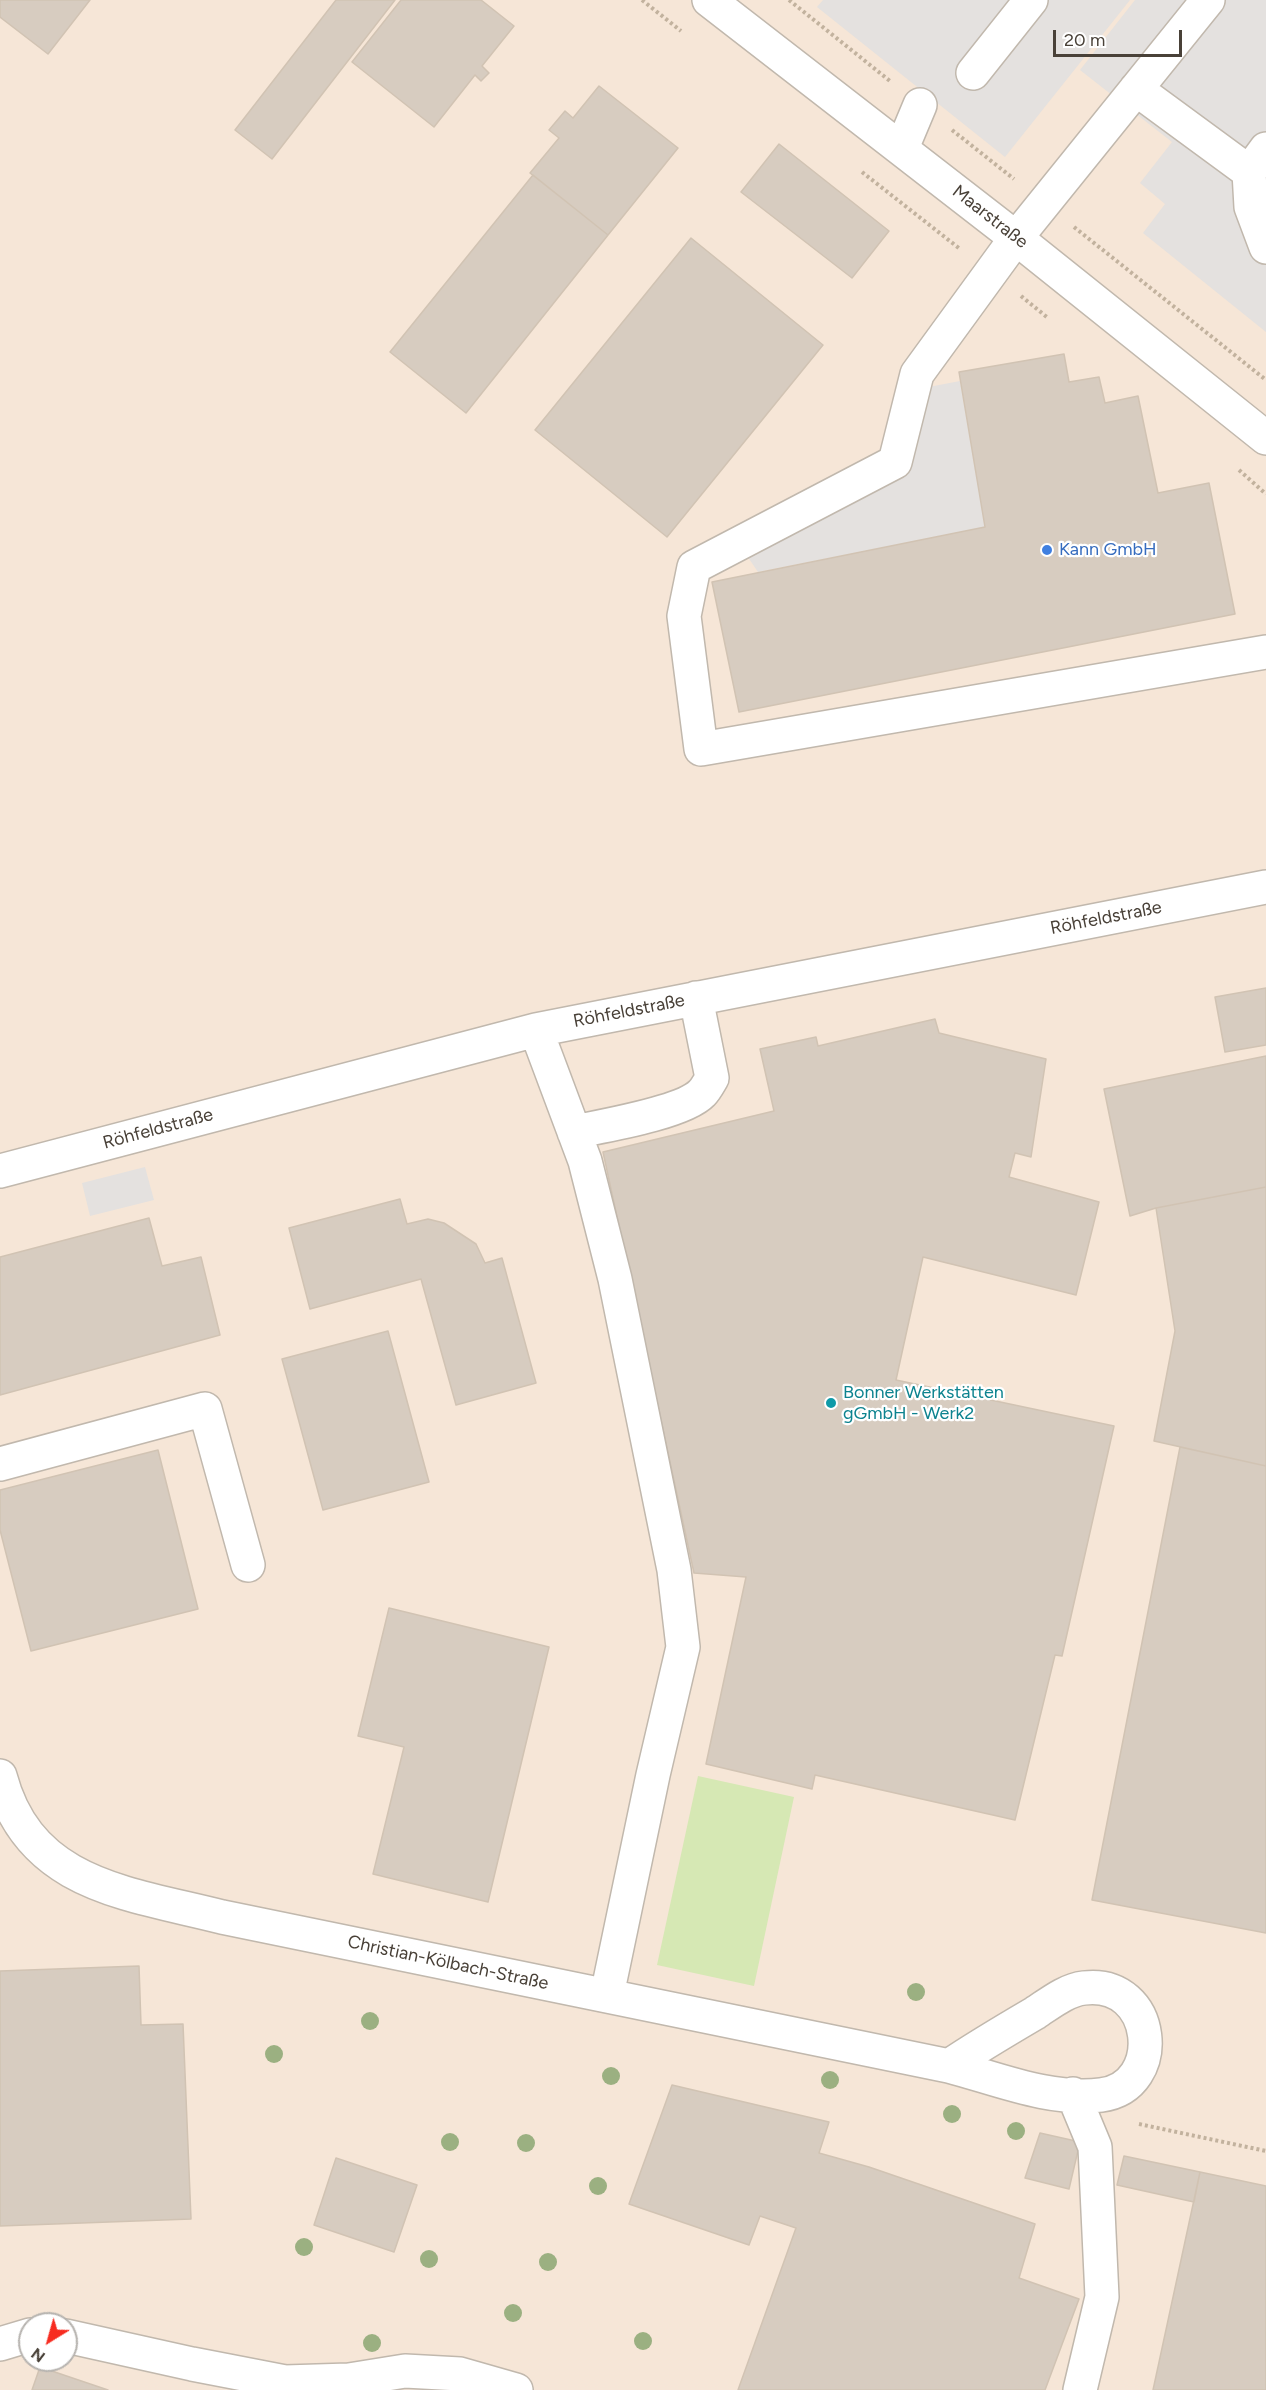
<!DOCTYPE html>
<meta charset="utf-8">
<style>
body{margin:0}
#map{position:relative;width:1266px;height:2390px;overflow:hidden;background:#f5f1eb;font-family:Figtree,sans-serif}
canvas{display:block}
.north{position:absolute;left:18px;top:2312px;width:60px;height:60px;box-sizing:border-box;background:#fff;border:2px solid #b6b3af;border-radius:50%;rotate:217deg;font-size:16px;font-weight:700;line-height:24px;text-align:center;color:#494138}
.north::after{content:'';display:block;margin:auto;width:21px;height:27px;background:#f72c20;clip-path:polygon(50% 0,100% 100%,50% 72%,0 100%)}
.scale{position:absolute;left:1053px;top:30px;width:129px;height:27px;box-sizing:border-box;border:3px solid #494138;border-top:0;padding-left:8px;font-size:18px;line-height:21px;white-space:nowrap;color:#494138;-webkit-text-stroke:4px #fff;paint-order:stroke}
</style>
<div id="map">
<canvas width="1266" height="2390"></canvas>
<div class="north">N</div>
<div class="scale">20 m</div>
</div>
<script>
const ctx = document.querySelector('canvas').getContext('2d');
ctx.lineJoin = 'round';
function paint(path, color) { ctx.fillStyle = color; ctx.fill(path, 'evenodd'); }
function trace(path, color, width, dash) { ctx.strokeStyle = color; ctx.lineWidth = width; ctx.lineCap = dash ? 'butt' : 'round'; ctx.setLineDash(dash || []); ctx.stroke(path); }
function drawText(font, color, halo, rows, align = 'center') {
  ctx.font = font + ' Figtree,sans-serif'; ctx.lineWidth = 4.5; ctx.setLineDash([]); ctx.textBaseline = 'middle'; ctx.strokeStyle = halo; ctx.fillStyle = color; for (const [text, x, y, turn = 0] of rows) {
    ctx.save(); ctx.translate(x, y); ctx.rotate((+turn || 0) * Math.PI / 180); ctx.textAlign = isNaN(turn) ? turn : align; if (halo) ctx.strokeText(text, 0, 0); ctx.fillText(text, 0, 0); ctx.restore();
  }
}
paint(new Path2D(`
 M0,0H1266V2390H0ZM30,2324H66V2360H30Z`), '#f6e6d7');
paint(new Path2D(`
 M698,1776L794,1797L754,1986L657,1965Z`), '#d6e8b4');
paint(new Path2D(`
 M823,0H1130L1005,157L817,7Z
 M1135,0H1266V332L1143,233L1165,204L1140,183L1172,142L1080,70Z
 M960,381L985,527L758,572L739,544L895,462L913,390Z
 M145,1167L154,1200L90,1216L82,1183Z`), '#e4e1df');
const building = new Path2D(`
 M0,0H90L48,54L0,17Z
 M336,0H395L272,159L235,130Z
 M401,0H481L514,26L482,66L489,73L481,81L475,75L434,127L352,62Z
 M599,86L678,148L608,235L530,173L559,138L549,130L565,111L573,118Z
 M779,144L889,231L852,278L741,192Z
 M533,175L608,235L466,413L390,352Z
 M691,238L823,345L667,537L535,430Z
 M1064,354L1069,382L1099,377L1105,403L1138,396L1158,493L1209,483L1235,614L739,712L712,582L985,527L959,372Z
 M1266,988V1045L1225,1052L1215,997Z
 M935,1019L939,1033L1046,1059L1031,1157L1015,1153L1009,1177L1099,1202L1076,1295L923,1257L896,1380L1114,1426L1062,1656L1055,1655L1015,1820L815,1775L812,1789L706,1764L746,1577L694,1573L603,1152L774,1111L760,1049L816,1037L818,1046Z
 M1266,1056V1187L1156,1208L1130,1216L1104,1089Z
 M1266,1187V1466L1154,1441L1175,1331L1156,1208Z
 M400,1199L407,1224L428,1219L444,1223L476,1244L485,1263L502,1258L536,1383L456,1405L421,1279L310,1309L289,1228Z
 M149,1218L162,1266L201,1257L220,1335L0,1395V1257Z
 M388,1331L429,1482L323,1510L282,1359Z
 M1180,1447L1266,1466V1933L1092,1900Z
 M158,1450L198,1609L31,1651L0,1530V1490Z
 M389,1608L549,1647L488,1902L373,1874L404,1747L358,1736Z
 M139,1966L141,2025L183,2024L191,2219L0,2226V1971Z
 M672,2085L829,2122L819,2153L869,2167L1035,2224L1019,2278L1079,2299L1045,2390H738L796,2228L760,2216L749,2245L629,2204Z
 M1040,2133L1080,2142L1069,2189L1025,2178Z
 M1124,2156L1200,2172L1194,2202L1117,2185Z
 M336,2158L417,2185L394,2252L314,2225Z
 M1200,2172L1266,2186V2390H1153Z
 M40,2367L108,2390H32Z`);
paint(building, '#d7ccc0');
trace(building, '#d1c3b3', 1.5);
const minor = new Path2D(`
 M709,0L1016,238L1266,438
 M1208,0L1016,238L917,374L895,462L694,567L684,616L701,749L1266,652
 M973,73L1031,0
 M1136,89L1249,172L1266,149
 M902,148L920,105
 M1249,172L1251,207L1266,247
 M536,1030L585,1161L615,1279L674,1570L683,1647L653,1775L607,1995
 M574,1132C602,1126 683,1113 702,1093C706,1089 709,1083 712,1078L696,998
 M0,1171L536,1030L1266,887
 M0,1464L205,1409L248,1565
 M0,1776C29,1886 128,1893 222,1917L949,2066C998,2079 1050,2101 1101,2095C1167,2087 1157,1979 1084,1988C1066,1990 1049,2004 1035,2013C1006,2030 977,2047 949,2066
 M1073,2094L1095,2147L1102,2297L1080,2390
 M66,2336L192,2364L285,2382L349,2380L405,2371L460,2374L516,2390
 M0,2344L30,2335`);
trace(minor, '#c1b8ad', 36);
trace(new Path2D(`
 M642,0L681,31
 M789,0L890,81
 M952,130L1014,179
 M862,172L960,249
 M1074,227L1266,380
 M1021,296L1048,318
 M1239,470L1266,494
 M1139,2124L1266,2151`), '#c2b29e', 4, [3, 3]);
trace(minor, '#fff', 33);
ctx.fillStyle = '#9bb081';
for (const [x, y] of [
 [916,1992],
 [370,2021],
 [274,2054],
 [611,2076],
 [830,2080],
 [952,2114],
 [1016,2131],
 [450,2142],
 [526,2143],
 [598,2186],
 [304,2247],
 [429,2259],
 [548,2262],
 [513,2313],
 [643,2341],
 [372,2343]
]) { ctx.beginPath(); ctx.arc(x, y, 9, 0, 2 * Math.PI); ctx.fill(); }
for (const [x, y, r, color] of [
 [1047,550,6,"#3f7fe0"],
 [831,1403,6,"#0f9aa8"]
]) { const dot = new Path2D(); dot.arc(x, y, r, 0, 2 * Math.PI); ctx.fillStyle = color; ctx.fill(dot); trace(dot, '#fff', 2); }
drawText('18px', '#494138', '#fff', [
 ["Maarstraße",990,217,38],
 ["Röhfeldstraße",1106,918,-11],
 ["Röhfeldstraße",629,1011,-11],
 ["Röhfeldstraße",158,1129,-15],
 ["Christian-Kölbach-Straße",448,1963,12]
]);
drawText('18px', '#366cbe', '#fff', [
 ["Kann GmbH",1059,550]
], 'left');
drawText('18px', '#0d838f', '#fff', [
 ["Bonner Werkstätten",843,1393],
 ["gGmbH - Werk2",843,1414]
], 'left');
</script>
